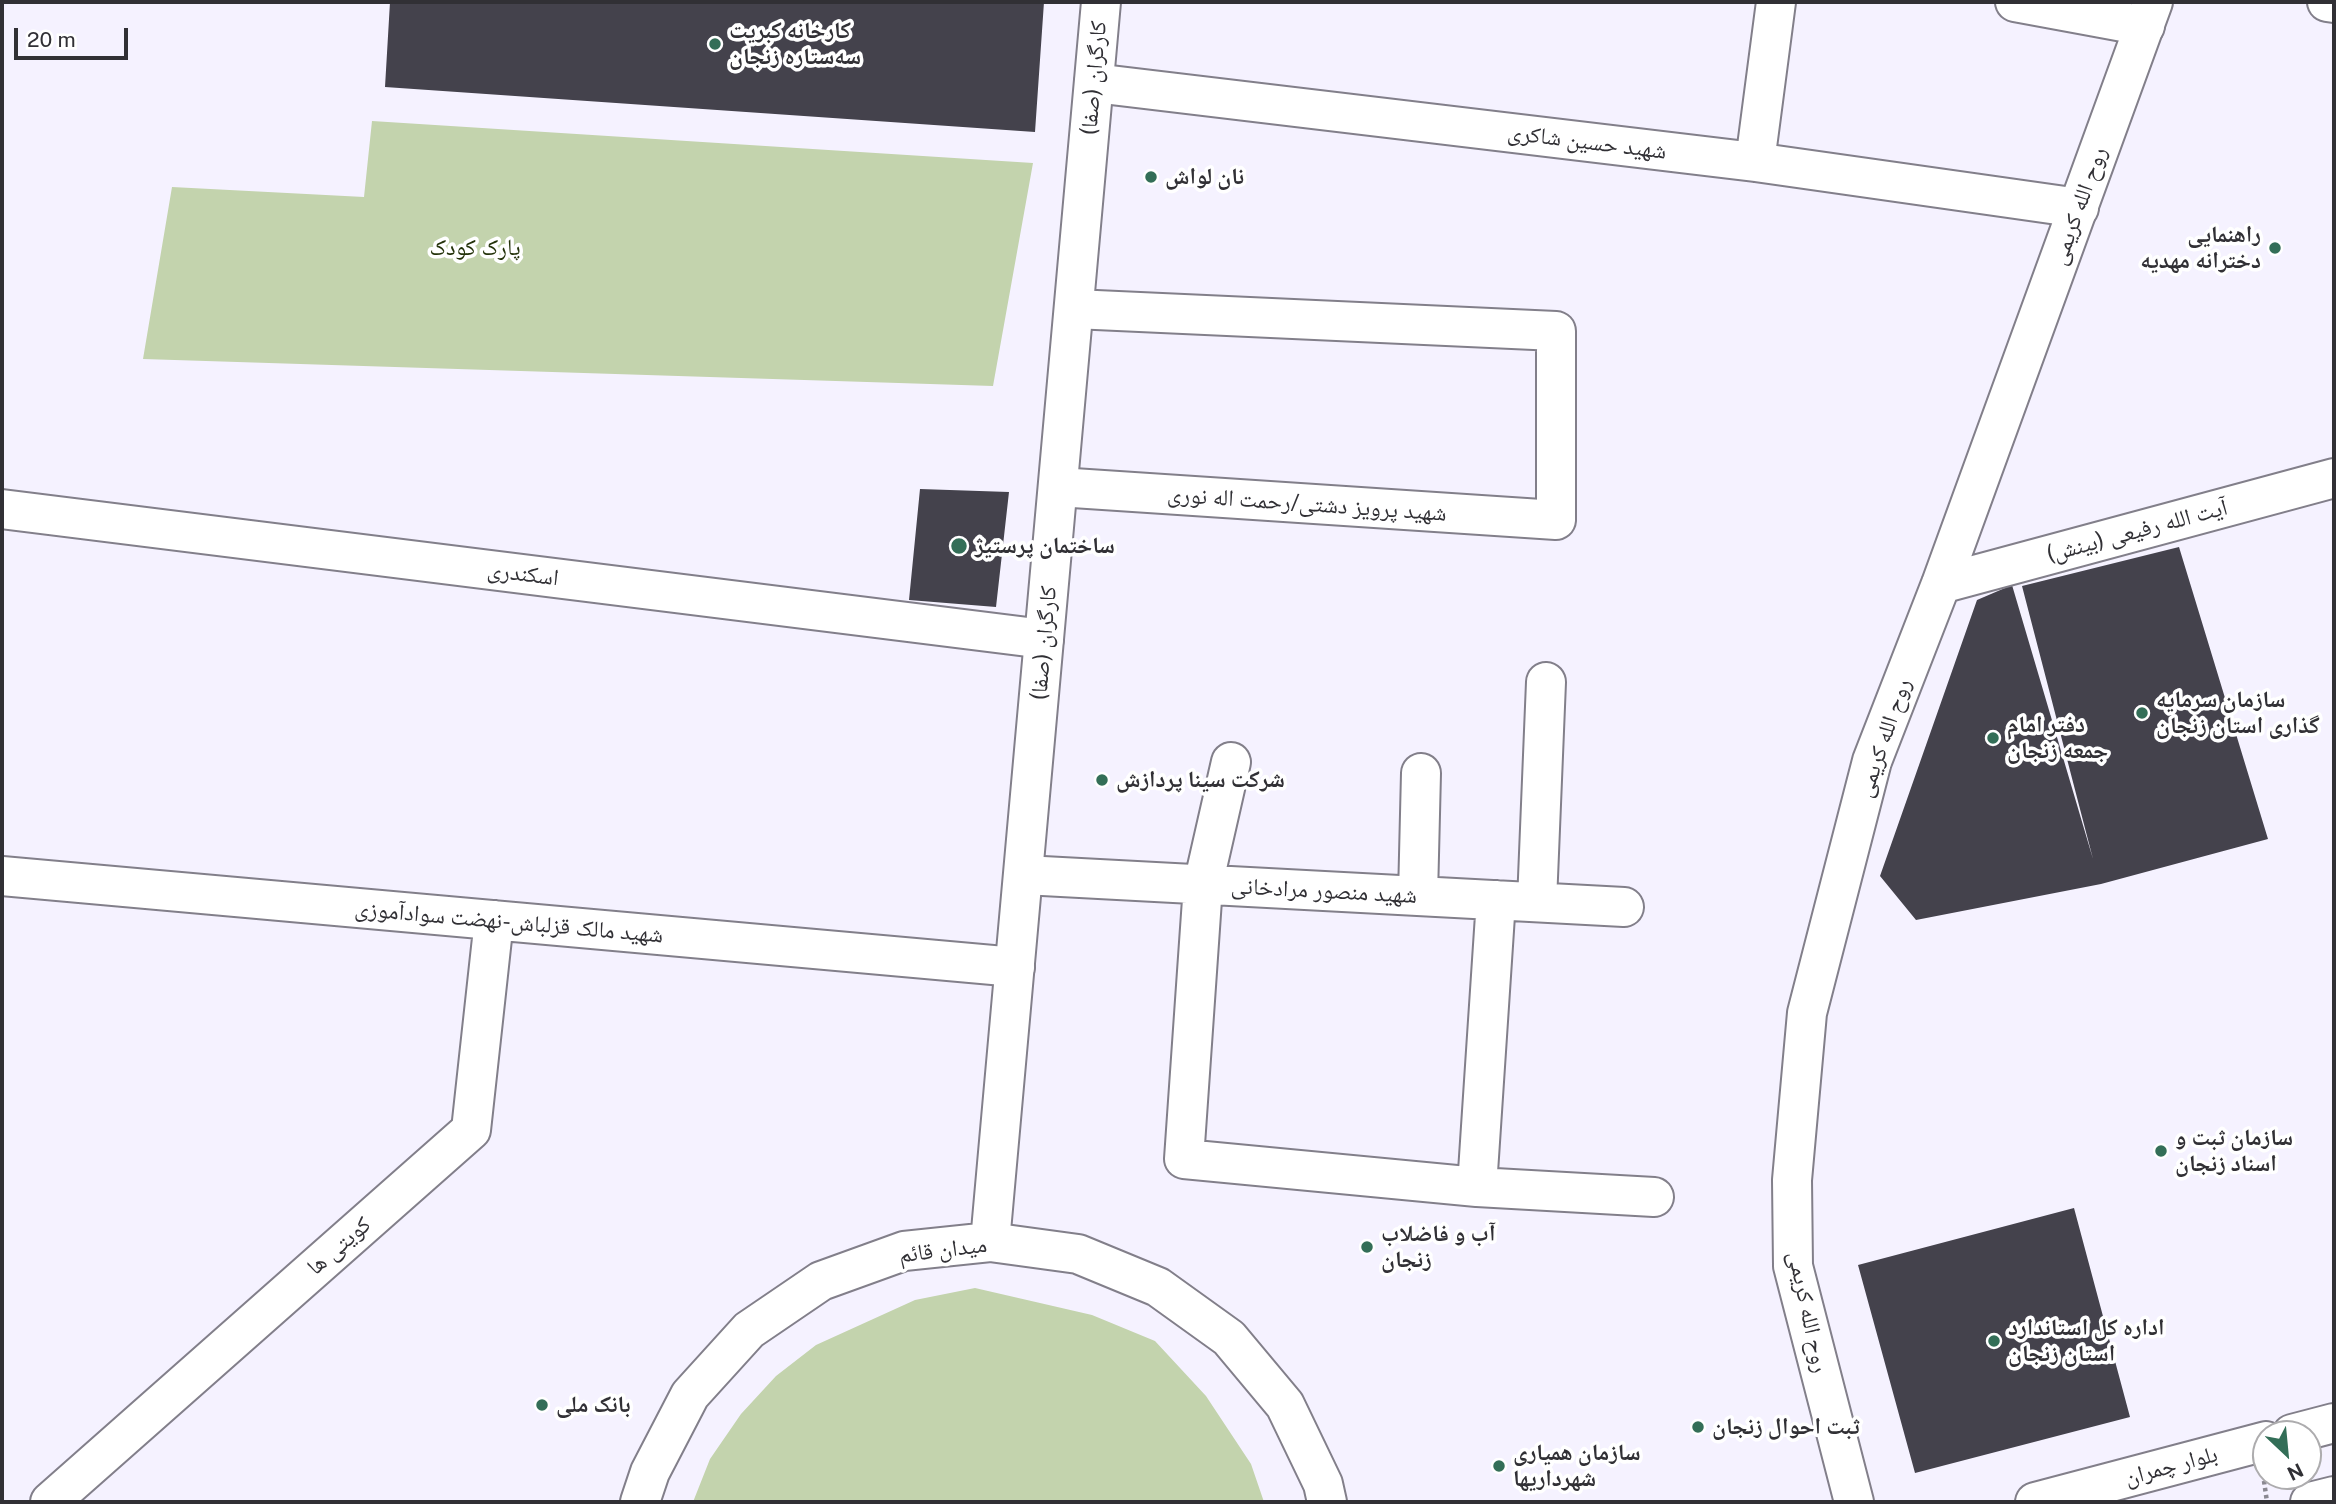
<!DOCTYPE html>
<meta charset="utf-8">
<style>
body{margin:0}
#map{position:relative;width:2336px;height:1504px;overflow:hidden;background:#f5f2ff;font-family:"Public Sans",sans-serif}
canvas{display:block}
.frame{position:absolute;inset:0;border:4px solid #313035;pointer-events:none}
.north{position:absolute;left:2252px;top:1420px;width:70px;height:70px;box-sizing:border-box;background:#fff;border:2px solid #adacae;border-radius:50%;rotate:154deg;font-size:19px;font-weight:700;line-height:28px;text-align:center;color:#313035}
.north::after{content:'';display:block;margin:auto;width:24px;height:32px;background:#336e57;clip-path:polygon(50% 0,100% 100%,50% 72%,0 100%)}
.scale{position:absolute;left:14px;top:28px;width:114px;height:32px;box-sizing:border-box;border:4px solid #313035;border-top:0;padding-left:9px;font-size:21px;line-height:24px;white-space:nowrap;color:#313035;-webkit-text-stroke:5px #fff;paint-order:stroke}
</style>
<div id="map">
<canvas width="2336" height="1504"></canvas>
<div class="frame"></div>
<div class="north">N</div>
<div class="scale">20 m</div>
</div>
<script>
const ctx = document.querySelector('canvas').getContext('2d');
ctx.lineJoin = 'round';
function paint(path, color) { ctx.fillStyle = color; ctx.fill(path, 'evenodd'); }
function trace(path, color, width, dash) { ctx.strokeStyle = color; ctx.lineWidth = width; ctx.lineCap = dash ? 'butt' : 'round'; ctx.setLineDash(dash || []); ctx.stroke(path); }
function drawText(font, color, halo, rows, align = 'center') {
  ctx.font = font + ' "Public Sans","Noto Naskh Arabic",sans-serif'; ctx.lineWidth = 7; ctx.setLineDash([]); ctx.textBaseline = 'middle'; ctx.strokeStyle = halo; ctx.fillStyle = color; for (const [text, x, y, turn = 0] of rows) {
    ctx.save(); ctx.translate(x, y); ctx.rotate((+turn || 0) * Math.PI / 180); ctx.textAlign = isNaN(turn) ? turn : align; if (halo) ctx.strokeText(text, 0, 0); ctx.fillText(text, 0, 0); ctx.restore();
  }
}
paint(new Path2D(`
 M372,121L1033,163L993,386L143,359L172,187L364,197Z
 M975,1288L1092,1315L1155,1341L1206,1396L1251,1464L1264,1502H693L710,1459L741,1414L776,1376L816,1345L915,1300Z`), '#c3d3ad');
paint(new Path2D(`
 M390,2H1044L1035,132L385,87Z
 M920,489L1009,492L996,607L909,600Z
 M2179,547L2268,839L2101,884L1916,920L1880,876L1977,600L2012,585L2093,859L2022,586Z
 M2074,1208L2130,1417L1915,1473L1858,1265Z`), '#44424c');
const minor = new Path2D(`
 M2015,2L2145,26
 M2327,2L2334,3
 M1094,83L1755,162L2079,208
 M1755,162L1776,2
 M1058,487L1556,520V331L1074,309
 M2,509L1044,639
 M1231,762L1203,885L1184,1159L1477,1187L1654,1197
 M1024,875L1624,907
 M2,876L1015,967
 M1418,896L1421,773
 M1537,902L1546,682
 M1477,1187L1496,900
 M50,1502L471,1130L494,920`);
const tertiary = new Path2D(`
 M1941,584L2334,478
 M1854,1502L1793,1266L1792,1180L1807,1013L1872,761L1941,584L2153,2`);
const secondary = new Path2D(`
 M990,1242L1101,2
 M2292,1434L2334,1423
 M640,1502L650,1472L690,1395L749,1330L821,1281L904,1251L990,1242L1078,1254L1158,1287L1229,1338L1285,1405L1323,1484L1327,1502
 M2035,1502L2266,1441
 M2310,1502L2334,1496`);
trace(minor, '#827f8a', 42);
trace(tertiary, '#827f8a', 42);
trace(secondary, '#827f8a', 42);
trace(new Path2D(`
 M2264,1481L2267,1502`), '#8a8891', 4.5, [3.5, 3.5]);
trace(minor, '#fff', 38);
trace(tertiary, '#fff', 38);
trace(secondary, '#fff', 38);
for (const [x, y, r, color] of [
 [715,44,7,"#336e57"],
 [1151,177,7,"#336e57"],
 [2275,248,7,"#336e57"],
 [959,546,9,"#336e57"],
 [2142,713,7,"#336e57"],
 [1993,738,7,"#336e57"],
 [1102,780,7,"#336e57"],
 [2161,1151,7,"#336e57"],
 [1367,1247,7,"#336e57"],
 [1994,1341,7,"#336e57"],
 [542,1405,7,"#336e57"],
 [1698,1427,7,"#336e57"],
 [1499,1466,7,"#336e57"]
]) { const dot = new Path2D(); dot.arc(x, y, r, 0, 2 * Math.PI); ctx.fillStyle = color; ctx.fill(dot); trace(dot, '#fff', 2.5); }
drawText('bold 23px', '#313035', '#fff', [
 ["کارخانه کبریت",729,31],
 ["سه‌ستاره زنجان",729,57],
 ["نان لواش",1165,177],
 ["راهنمایی",2261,235,"right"],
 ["دخترانه مهدیه",2261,261,"right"],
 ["ساختمان پرستیژ",975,546],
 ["سازمان سرمایه",2156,700],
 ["گذاری استان زنجان",2156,726],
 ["دفتر امام",2007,725],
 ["جمعه زنجان",2007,751],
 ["شرکت سینا پردازش",1116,780],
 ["سازمان ثبت و",2175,1138],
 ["اسناد زنجان",2175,1164],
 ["آب و فاضلاب",1381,1234],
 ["زنجان",1381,1260],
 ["اداره کل استاندارد",2008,1328],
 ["استان زنجان",2008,1354],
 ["بانک ملی",556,1405],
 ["ثبت احوال زنجان",1712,1427],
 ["سازمان همیاری",1513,1453],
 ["شهرداریها",1513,1479]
], 'left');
drawText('23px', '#313035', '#fff', [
 ["کارگران (صفا)",1094,78,-85],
 ["شهید حسین شاکری",1587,142,7],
 ["روح الله کریمی",2079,206,-70],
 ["شهید پرویز دشتی/رحمت اله نوری",1307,504,4],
 ["آیت الله رفیعی (بینش)",2137,531,-15],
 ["اسکندری",523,574,7],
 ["کارگران (صفا)",1044,643,-85],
 ["روح الله کریمی",1884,738,-71],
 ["شهید منصور مرادخانی",1324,891,3],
 ["شهید مالک قزلباش-نهضت سوادآموزی",509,922,5],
 ["کویتی ها",339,1246,-41],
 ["میدان قائم",943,1250,-7],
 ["روح الله کریمی",1808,1312,78],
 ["بلوار چمران",2171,1466,-15]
]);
drawText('23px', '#233209', '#fff', [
 ["پارک کودک",475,248]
]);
</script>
